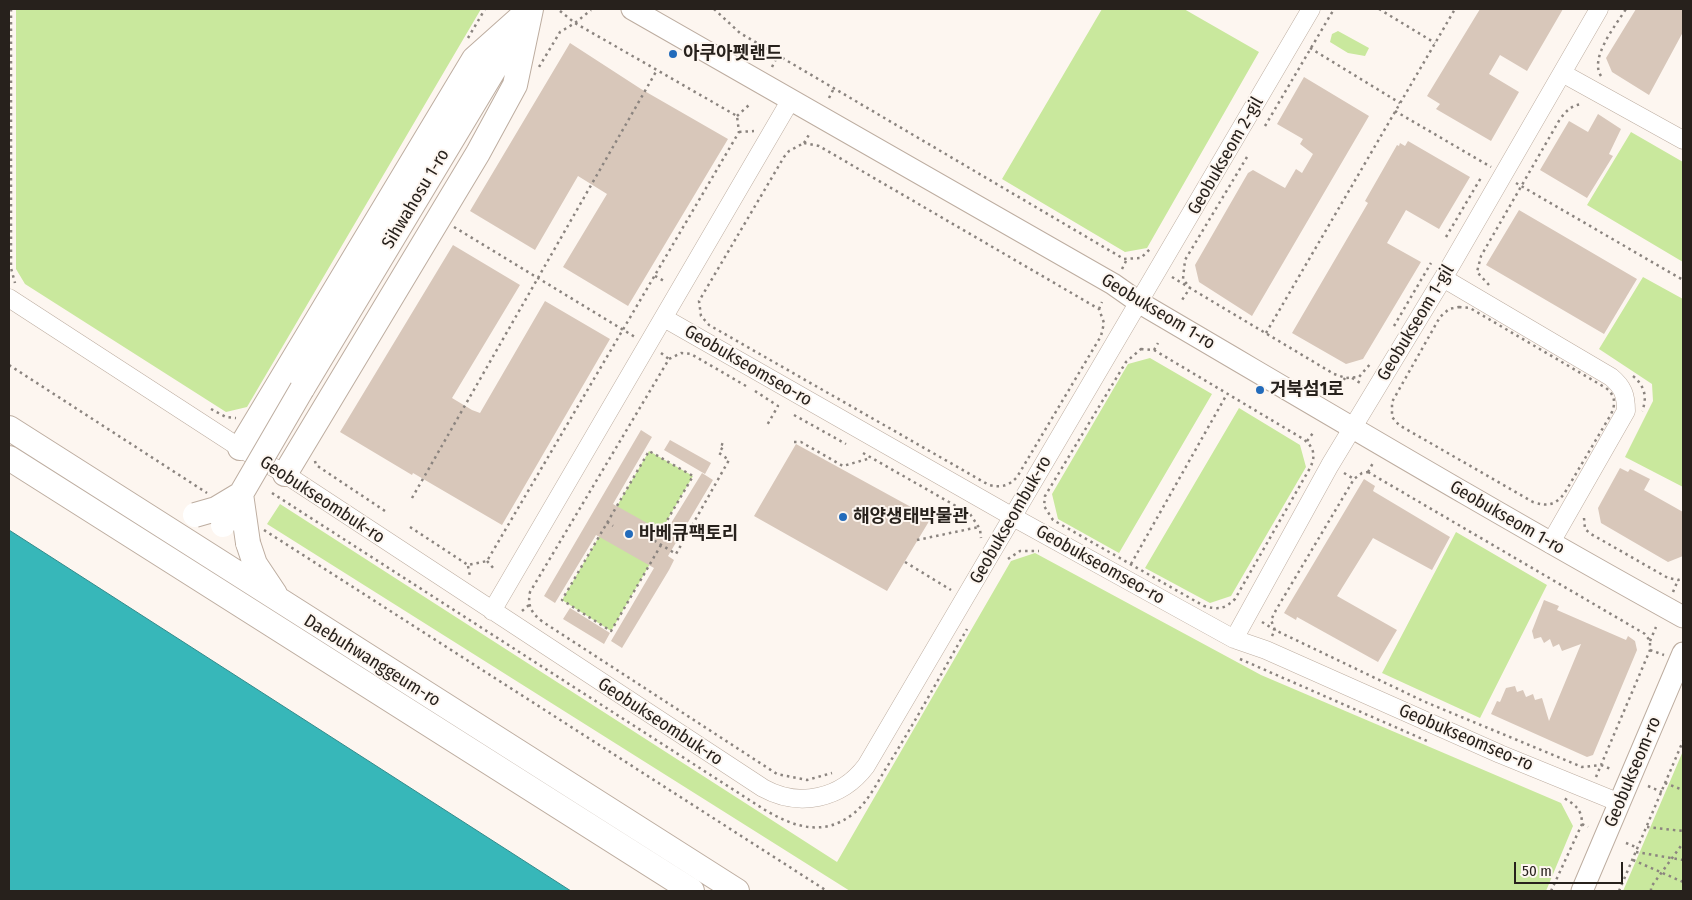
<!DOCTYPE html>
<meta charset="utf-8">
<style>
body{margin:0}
#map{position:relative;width:1692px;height:900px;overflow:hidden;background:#fdf6f0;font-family:"Fira Sans Condensed",sans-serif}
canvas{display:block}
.frame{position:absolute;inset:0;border:10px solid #27211c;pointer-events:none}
.scale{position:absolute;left:1514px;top:862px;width:109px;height:22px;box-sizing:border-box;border:2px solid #27211c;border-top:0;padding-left:6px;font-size:15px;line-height:18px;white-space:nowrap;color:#27211c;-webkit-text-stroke:4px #fdf6f0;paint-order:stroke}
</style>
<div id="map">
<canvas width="1692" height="900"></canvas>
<div class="frame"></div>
<div class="scale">50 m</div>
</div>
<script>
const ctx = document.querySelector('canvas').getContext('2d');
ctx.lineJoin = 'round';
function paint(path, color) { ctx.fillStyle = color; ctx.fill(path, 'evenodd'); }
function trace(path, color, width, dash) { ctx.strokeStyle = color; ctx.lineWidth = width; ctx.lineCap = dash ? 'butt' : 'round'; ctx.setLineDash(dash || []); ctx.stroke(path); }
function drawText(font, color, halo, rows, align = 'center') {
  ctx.font = font + ' "Fira Sans Condensed","Noto Sans KR",sans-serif'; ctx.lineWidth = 4; ctx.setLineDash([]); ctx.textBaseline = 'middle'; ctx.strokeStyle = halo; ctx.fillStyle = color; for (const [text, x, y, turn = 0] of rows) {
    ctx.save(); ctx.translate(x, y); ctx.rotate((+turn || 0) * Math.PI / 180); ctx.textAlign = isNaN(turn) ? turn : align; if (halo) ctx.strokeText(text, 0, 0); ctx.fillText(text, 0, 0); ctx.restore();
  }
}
paint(new Path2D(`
 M16,9H481L247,407L226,412L25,284L16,269Z
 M1102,9H1184L1259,52L1147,248L1125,252L1002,179Z
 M1338,31L1369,48L1365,56L1348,53L1330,42L1332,34Z
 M1631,132L1683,162V262L1587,205Z
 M1643,277L1683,299V487L1625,457L1653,401L1652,384L1599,349Z
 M1150,358L1212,394L1119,553L1058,519L1052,494L1128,364Z
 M1239,408L1300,445L1306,467L1231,596L1210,603L1145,568Z
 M649,451L693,476L655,541L661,545L611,631L562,600Z
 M280,504L837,862L1011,561L1035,553L1261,675L1561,803L1573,826L1546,891H850L267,524Z
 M1456,532L1547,585L1480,718L1382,673Z
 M1683,751V891H1623Z`), '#c9e89d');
const water = new Path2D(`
 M9,530L571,891H9Z`);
paint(water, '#37b7b9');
trace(water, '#328a8a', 1);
paint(new Path2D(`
 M1480,9H1563L1527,71L1500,55L1489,74L1519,92L1491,141L1436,109L1440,104L1427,96Z
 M1636,9H1683V32L1649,95L1612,72L1606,58Z
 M570,43L641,89L728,139L628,306L563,267L607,194L578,176L535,250L470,211Z
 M1304,77L1369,116L1252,316L1199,282L1195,265L1248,173L1253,170L1285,188L1296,169L1302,173L1313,154L1300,144L1303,139L1277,124Z
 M1598,114L1621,129L1609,154L1613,156L1587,198L1540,170L1569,121L1588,132Z
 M1408,141L1470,177L1439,229L1406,210L1387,243L1421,262L1363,359L1346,364L1292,333L1368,203L1365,201L1397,145L1399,146L1400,143L1405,146Z
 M1519,210L1637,279L1604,334L1486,265Z
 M453,245L520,285L452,398L472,410L480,413L545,301L610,339L502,525L413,473L412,475L340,432Z
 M641,430L652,437L613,504L665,533L702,473L713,480L668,556L674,560L669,570L622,648L611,641L654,568L596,535L555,603L544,596Z
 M670,440L711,463L705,474L664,450Z
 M796,444L931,518L887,591L754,516Z
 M1620,468L1628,472L1630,469L1650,479L1644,490L1683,512V556L1668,562L1601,523L1598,508Z
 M1364,479L1375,486L1373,491L1450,537L1432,570L1373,538L1337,596L1397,630L1378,662L1297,617L1296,620L1284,613Z
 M1544,600L1559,606L1557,610L1626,640L1628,636L1635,641L1637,650L1593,755L1587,757L1491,714L1497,701L1500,702L1506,688L1515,686L1517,692L1523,690L1526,697L1533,694L1535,700L1542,698L1549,721L1581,644L1562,651L1559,644L1553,647L1550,639L1544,643L1541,637L1534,639L1532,631Z
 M570,608L610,633L604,644L563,619Z`), '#d8c7ba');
const minor = new Path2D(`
 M1562,73L1683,140
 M1443,278L1611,377C1623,387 1626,395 1626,411L1550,544
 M9,298L240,448L285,474L763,788C799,808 841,799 866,766L1311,9
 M664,318L1013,517L1234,639L1266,650L1500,754L1620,803
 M492,611L790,101
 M1234,639L1330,465L1451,265L1599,9`);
const tertiary = new Path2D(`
 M632,9L1113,284L1140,303C1321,409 1500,516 1683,617
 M1582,891L1683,653`);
const secondary = new Path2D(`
 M302,389L519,28
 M9,428L737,891
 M240,448L474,59L530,9
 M9,458L692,891
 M285,474L478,153L515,85L531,9
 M248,543L255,564L275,594`);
trace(minor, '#bdada0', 19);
trace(tertiary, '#bdada0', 23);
trace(secondary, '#bdada0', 26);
trace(new Path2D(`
 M11,9V268L15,283
 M714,9L740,33L1124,259L1141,258L1150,249
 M1379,9L1435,43
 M560,11L575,23L591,10
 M468,38L485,9
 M1310,48L1400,103
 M772,67L778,55
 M1601,76C1589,58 1616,25 1626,9
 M829,98L834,88
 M1395,111L1491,167
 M737,116L749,105
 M1265,126L1334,9
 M739,132L754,131
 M804,143L819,146L1099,309L1104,323L1101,336L1017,477C1009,486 1001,488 989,485L709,325L701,316L699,301L784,157L789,151Z
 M804,143L810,133
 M1247,157L1185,260L1183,279L1190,288L1334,374L1346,378L1359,377L1371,363
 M1516,183L1683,280
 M454,227L635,337
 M1446,237L1482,176
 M1122,269L1127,259
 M655,276L666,282
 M1172,277L1190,288L1182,300
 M1489,285L1477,272L1481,256L1560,119C1567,110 1572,105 1583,104
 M1459,307L1470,308L1606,388C1616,396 1616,405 1610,416L1564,494C1555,505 1547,507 1533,502L1399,425L1392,417V402L1440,317L1449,309Z
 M1099,309L1102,302
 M1394,326L1431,263
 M1266,333L1455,9
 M1141,349L1154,350L1300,437C1313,445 1317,454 1310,468L1235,599C1225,609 1218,610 1204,606L1053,520L1044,506L1045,496L1126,362Z
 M1154,350L1158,343
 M661,353L669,359
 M9,365L207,493
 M1633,376C1644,385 1648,397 1642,411
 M1352,378L1362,384
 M746,386L691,354L681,353L669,359L530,592C527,606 532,614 543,622L777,774L807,780L832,773
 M755,391L778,406L766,427
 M1337,391L1345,378
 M211,409L226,417L236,418
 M794,415L846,444
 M1307,441L1313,433
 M794,442H801L843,466L871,458
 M863,453L970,514L980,529L981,538
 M315,461L316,465L388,513
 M1368,472L1645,634L1650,641V650L1601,765L1582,767L1423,701L1275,630L1271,620L1276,610L1354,479L1362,473Z
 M1368,472L1374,461
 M1344,473L1354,479
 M272,493L765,810C794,827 823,837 853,814C867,803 876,785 885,770C914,724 940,676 967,629
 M412,498L657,70
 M1584,518L1585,529L1591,534L1668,578L1678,580L1683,578
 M607,522L613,526
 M410,527L468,565L487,561L739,132L737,116L575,23L560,32L539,67
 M264,530L827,891
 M917,540L979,527
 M661,545L611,631L562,600L649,451L693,476L655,541L676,554L729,460L719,453L724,445L721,444
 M1008,559L1020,551H1039
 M487,561L495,570
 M905,562L951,590
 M1131,564L1227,394
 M468,566L470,576
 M1673,592L1678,580
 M522,611L529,605
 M1262,622L1275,630L1272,636
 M1650,641L1656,627
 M1650,650L1664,655
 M1240,659L1427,741
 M1596,777L1601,765L1613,770
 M1665,783L1683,790
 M1648,786L1662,792
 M1582,824L1588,827
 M1647,827L1683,831
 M1626,843L1638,848
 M1636,852L1683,860
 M1633,860L1683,882
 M1551,891L1582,824C1582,809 1575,805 1564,798
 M1619,891L1683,741
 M1651,891V887L1683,843`), '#8b847f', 2.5, [2.5, 4]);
trace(minor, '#fff', 18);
trace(tertiary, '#fff', 21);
trace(secondary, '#fff', 24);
const secondaryBridge = new Path2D(`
 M195,515L216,509L241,494L248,543
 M223,525L302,389`);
trace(secondaryBridge, '#bdada0', 26, []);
trace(secondaryBridge, '#fff', 24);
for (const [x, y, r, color] of [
 [673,54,5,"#226bbb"],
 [1260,390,5,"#226bbb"],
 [843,517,5,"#226bbb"],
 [629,534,5,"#226bbb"]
]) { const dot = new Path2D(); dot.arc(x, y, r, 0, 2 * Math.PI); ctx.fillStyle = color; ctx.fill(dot); trace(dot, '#fdf6f0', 2); }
drawText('bold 18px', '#27211c', '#fdf6f0', [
 ["아쿠아펫랜드",683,54],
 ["거북섬1로",1270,390],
 ["해양생태박물관",853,517],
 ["바베큐팩토리",639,534]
], 'left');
drawText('18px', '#27211c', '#fdf6f0', [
 ["Geobukseom 2-gil",1226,156,-60],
 ["Sihwahosu 1-ro",416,199,-59],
 ["Geobukseom 1-ro",1158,312,31],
 ["Geobukseom 1-gil",1416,323,-59],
 ["Geobukseomseo-ro",748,366,30],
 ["Geobukseombuk-ro",322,500,33],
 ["Geobukseom 1-ro",1507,518,30],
 ["Geobukseombuk-ro",1011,520,-60],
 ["Geobukseomseo-ro",1100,565,29],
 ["Daebuhwanggeum-ro",372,661,32],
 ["Geobukseombuk-ro",660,722,33],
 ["Geobukseomseo-ro",1466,738,23],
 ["Geobukseom-ro",1633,772,-67]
]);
</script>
